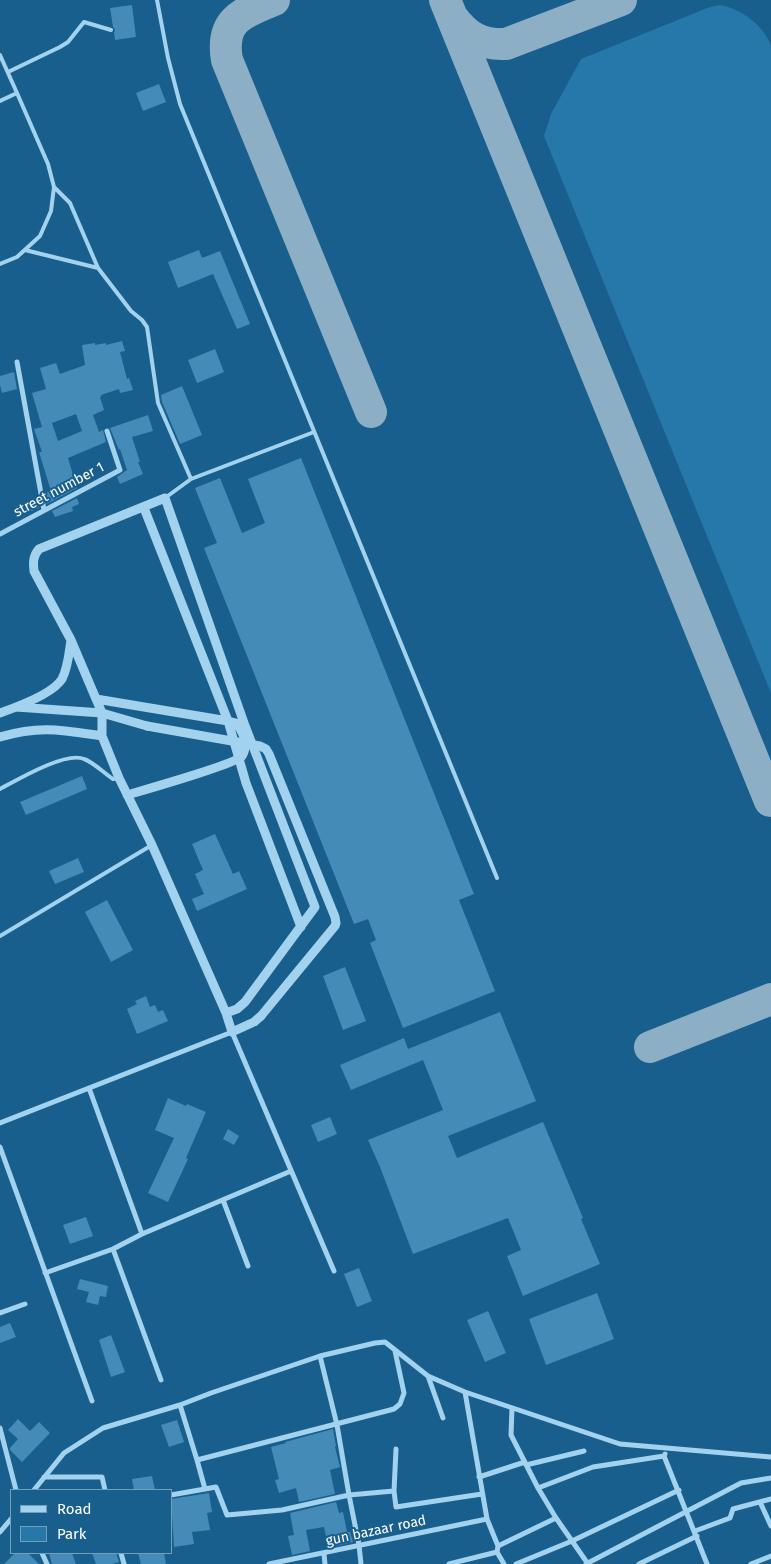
<!DOCTYPE html>
<style>
body{margin:0}
#map{position:relative;width:771px;height:1564px;overflow:hidden;background:#185f8d;font-family:"Fira Sans",sans-serif}
canvas{display:block}
.legend{position:absolute;left:10px;top:1489px;width:162px;height:65px;box-sizing:border-box;background:#185f8d;border:1px solid #749fbb;margin:0;padding:6px 9px;list-style:none;font-size:15px;color:#fff}
.legend li{display:flex;align-items:center;gap:10px;height:25px}
.legend b{width:25px;border:1px solid #749fbb}
</style>
<div id="map">
<canvas width="771" height="1564"></canvas>
<ul class="legend">
<li><b style="height:6px;background:#a3d2ef"></b>Road</li>
<li><b style="height:14px;background:#2778aa"></b>Park</li>
</ul>
</div>
<script>
const ctx = document.querySelector('canvas').getContext('2d');
ctx.lineJoin = 'round';
function paint(path, color) { ctx.fillStyle = color; ctx.fill(path, 'evenodd'); }
function trace(path, color, width, dash) { ctx.strokeStyle = color; ctx.lineWidth = width; ctx.lineCap = dash ? 'butt' : 'round'; ctx.setLineDash(dash || []); ctx.stroke(path); }
function drawText(font, color, halo, rows, align = 'center') {
  ctx.font = font + ' "Fira Sans",sans-serif'; ctx.lineWidth = 4; ctx.setLineDash([]); ctx.textBaseline = 'middle'; ctx.strokeStyle = halo; ctx.fillStyle = color; for (const [text, x, y, turn = 0] of rows) {
    ctx.save(); ctx.translate(x, y); ctx.rotate((+turn || 0) * Math.PI / 180); ctx.textAlign = isNaN(turn) ? turn : align; if (halo) ctx.strokeText(text, 0, 0); ctx.fillText(text, 0, 0); ctx.restore();
  }
}
paint(new Path2D(`
 M720,5C742,9 763,25 771,46V693L544,136L551,114L581,59L710,7Z`), '#2778aa');
trace(new Path2D(`
 M274,0C242,13 220,20 227,60L371,412
 M445,0L770,801H771
 M452,17C467,37 481,45 506,44L621,0
 M650,1047L771,999`), '#8cafc6', 32);
paint(new Path2D(`
 M132,5L136,37L115,40L114,33L115,30L113,27L110,8Z
 M159,84L166,102L143,111L136,93Z
 M199,250L202,258L220,251L250,324L237,329L213,274L178,288L168,262Z
 M122,341L125,351L120,352L127,379L129,378L133,390L120,393L119,389L101,395L102,396L100,397L104,410L93,415L99,432L103,430L106,442L68,458L77,488L47,504L45,493L51,491L39,452H42L34,429L42,427L32,393L46,389L40,368L56,363L60,374L85,365L82,345L95,343V345L106,343V345ZM76,414L82,431L58,441L52,423Z
 M215,349L224,372L197,383L188,360Z
 M14,372L17,389L2,393L0,385V376Z
 M182,386L202,435L180,444L162,402L161,395Z
 M148,415L153,431L132,437L140,462H138L143,474L120,484L117,477L127,470L120,449L119,450L110,428Z
 M301,458L474,894L459,900L495,991L403,1028L370,943L376,940L368,919L354,924L204,548L217,543L195,488L220,478L242,533L265,523L248,479Z
 M37,497L39,508L21,515L17,506Z
 M77,498L79,504L72,507L73,511L55,517L52,511Z
 M82,776L87,789L26,815L20,802Z
 M215,834L233,874L239,871L247,889L197,911L192,899L204,894L195,874L203,870L192,844Z
 M78,858L84,872L55,884L49,871Z
 M107,900L133,950L111,962L85,912Z
 M345,967L366,1021L343,1030L323,976Z
 M146,996L150,1007L155,1005L158,1012L163,1010L168,1021L137,1034L127,1009L137,1004L135,1001Z
 M500,1012L536,1101L448,1136L457,1158L543,1122L583,1218L581,1219L600,1264L523,1296L507,1256L521,1250L508,1218L413,1254L380,1167L368,1140L443,1110L423,1060L351,1090L340,1065L404,1038L408,1049Z
 M168,1098L186,1106L187,1104L206,1112L186,1158L188,1159L168,1202L148,1193L174,1138L155,1130Z
 M330,1117L337,1134L318,1142L311,1125Z
 M228,1129L239,1136L234,1145L223,1139Z
 M86,1217L93,1236L70,1244L63,1225Z
 M359,1268L372,1301L357,1307L344,1274Z
 M80,1279L108,1286L106,1297L100,1296L98,1305L86,1302L89,1292L77,1289Z
 M597,1293L614,1339L546,1365L529,1319Z
 M488,1311L506,1353L485,1362L467,1320Z
 M10,1323L16,1337L0,1343V1327Z
 M111,1335L125,1372L111,1377L99,1340Z
 M18,1419L30,1431L39,1422L50,1433L22,1462L10,1450V1448L18,1439L8,1430Z
 M177,1420L184,1442L169,1447L161,1425Z
 M333,1429L336,1446L335,1447L340,1467L330,1470L335,1494L299,1502L296,1488L279,1493L275,1480L279,1479L271,1447L286,1443L285,1442Z
 M152,1476L155,1490H134L132,1479Z
 M209,1493L212,1512L207,1513L210,1530L192,1532L194,1544L174,1547L171,1499Z
 M336,1502L339,1513L343,1512L347,1532H350L353,1542L336,1546L333,1534L326,1536L324,1527L306,1530L310,1551L292,1555L288,1536L294,1535L290,1513Z
 M15,1553H28L39,1564H4Z
 M49,1553H72L76,1564H52Z
 M92,1553H116L119,1562L112,1564H96Z
 M138,1553H164L166,1564H141Z`), '#448bb8');
trace(new Path2D(`
 M157,0L168,58L180,104L497,878
 M0,55L17,93L0,101
 M8,72L60,47L68,42L84,22L111,30
 M25,250L98,268L70,203L54,187
 M0,264L17,257L40,236L51,211L54,187L48,164L17,93
 M98,268L131,311L142,320L147,327L158,403L191,479
 M165,498L191,479L314,432
 M0,789C17,780 66,751 84,759C93,762 104,773 113,779L119,778
 M0,936L152,845`), '#a3d2ef', 4);
trace(new Path2D(`
 M17,362L44,510
 M0,534L120,470L107,431
 M89,1088L142,1234
 M0,1123L232,1032L334,1271
 M0,1147L92,1401
 M223,1200L248,1266
 M113,1249L161,1380
 M45,1273L113,1249L142,1234L291,1171
 M0,1313L25,1304
 M320,1356L337,1425L349,1495L359,1545L361,1564
 M428,1376L443,1418
 M465,1392L487,1519L498,1546L497,1552L504,1564
 M180,1405L197,1460L394,1409L400,1404L404,1393L395,1351
 M512,1408L511,1435L538,1488L556,1518L588,1564
 M0,1428L16,1490
 M665,1454L664,1456L707,1564
 M197,1460L205,1489L216,1487L227,1515L282,1510L349,1495L394,1491L396,1449
 M526,1465L584,1451
 M44,1477H102L105,1490
 M479,1477L525,1462
 M538,1488L593,1467L664,1456
 M34,1490L64,1453L103,1428L180,1405L211,1393L320,1356L375,1343L385,1342L428,1376L465,1392L620,1444L771,1457
 M394,1491L396,1507L482,1494
 M171,1495L205,1489
 M760,1502L771,1526
 M695,1531L730,1518L733,1509L771,1499
 M0,1532L11,1519
 M498,1546L556,1518
 M42,1553L47,1564
 M121,1553L124,1564
 M324,1554L325,1564
 M269,1564L487,1519
 M449,1564L497,1552
 M516,1564L572,1541L679,1490
 M586,1564L741,1483L771,1478
 M639,1564L697,1536
 M751,1564L771,1556`), '#a3d2ef', 5);
trace(new Path2D(`
 M144,508L228,721L246,783L301,927
 M96,699L228,721L236,723C243,732 249,745 242,756C236,764 144,790 127,795
 M16,707L102,713L147,726
 M0,713C17,707 53,694 62,679C68,668 69,653 71,640
 M0,737C40,725 62,730 102,736
 M226,1013L237,1009L245,1002L315,907L244,723L165,498L39,549C33,556 33,562 34,571L71,640L102,713V736L119,778L152,845L226,1013L232,1032L254,1022L261,1016`), '#a3d2ef', 9);
trace(new Path2D(`
 M147,726L260,746L266,749L269,754L335,917L336,923L335,926L261,1016`), '#a3d2ef', 9);
drawText('14px', '#fff', '#185f8d', [
 ["street number 1",59,490,-28],
 ["gun bazaar road",376,1531,-12]
]);
</script>
